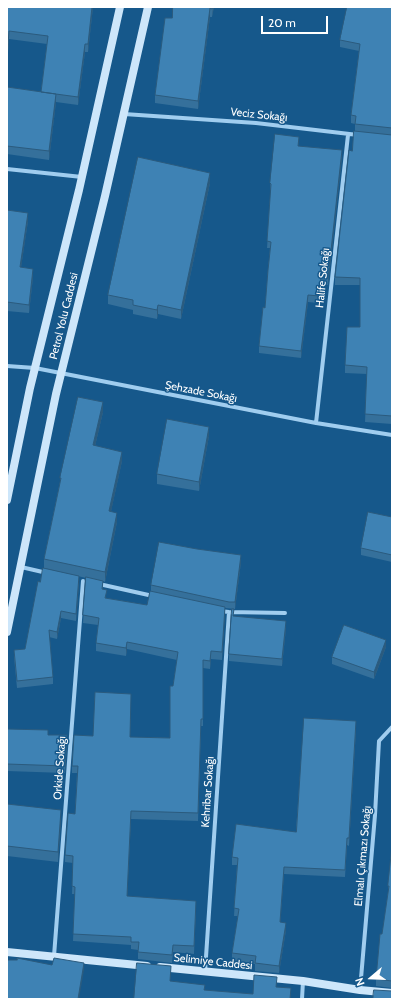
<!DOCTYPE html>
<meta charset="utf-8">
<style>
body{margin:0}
#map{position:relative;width:399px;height:1006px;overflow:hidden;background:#16588b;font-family:Cabin,sans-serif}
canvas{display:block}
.frame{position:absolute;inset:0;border:8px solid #fff;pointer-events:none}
.north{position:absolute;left:351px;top:958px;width:40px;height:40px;-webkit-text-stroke:3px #16588b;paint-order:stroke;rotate:251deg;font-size:11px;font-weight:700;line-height:16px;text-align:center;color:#fff}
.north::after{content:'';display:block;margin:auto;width:14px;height:18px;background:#fff;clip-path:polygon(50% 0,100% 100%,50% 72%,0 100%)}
.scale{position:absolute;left:261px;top:16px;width:67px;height:18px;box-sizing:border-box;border:2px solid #fff;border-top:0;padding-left:5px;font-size:12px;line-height:14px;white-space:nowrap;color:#fff;-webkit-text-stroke:3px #16588b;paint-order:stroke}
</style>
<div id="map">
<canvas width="399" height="1006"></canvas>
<div class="frame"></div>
<div class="north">N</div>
<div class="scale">20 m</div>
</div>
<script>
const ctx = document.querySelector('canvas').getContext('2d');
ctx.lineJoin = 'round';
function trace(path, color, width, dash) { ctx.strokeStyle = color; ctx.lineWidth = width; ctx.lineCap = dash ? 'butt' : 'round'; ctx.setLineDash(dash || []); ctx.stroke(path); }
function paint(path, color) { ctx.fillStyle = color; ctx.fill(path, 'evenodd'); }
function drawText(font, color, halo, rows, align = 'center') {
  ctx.font = font + ' Cabin,sans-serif'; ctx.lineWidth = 3; ctx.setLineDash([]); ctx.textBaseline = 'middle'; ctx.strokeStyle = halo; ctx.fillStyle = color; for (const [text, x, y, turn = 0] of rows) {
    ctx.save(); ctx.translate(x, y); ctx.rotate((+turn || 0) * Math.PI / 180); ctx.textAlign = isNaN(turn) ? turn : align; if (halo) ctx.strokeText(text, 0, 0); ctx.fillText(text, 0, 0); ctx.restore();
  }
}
trace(new Path2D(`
 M124,114L256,123L358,135
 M7,169L82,177
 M7,366L35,368L316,423L392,435
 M316,423L348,135
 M21,567L47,573
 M99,584L153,596
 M220,611L229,612L285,613
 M54,956L83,581
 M205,972L229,612
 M360,990L375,815L379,741L392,727
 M302,999L303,981`), '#a0cdef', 4);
trace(new Path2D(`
 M7,500L30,388L79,190L120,7
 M7,632L56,394L105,196L148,7
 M7,952L147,966
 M160,967L303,981L360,990L392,993`), '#cde6fa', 8);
paint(new Path2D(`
 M7,7H93L88,52H85L78,105L56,102L49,160L7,154V87L41,92L47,44L9,39L7,66Z
 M173,7H214L212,17H210L198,109L155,103V95L172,18Z
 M392,7V424L365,422L367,374L345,373V365L360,327V285H335V277L355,131V124L351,123V115L359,51L340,47V40Z
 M299,144L298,146L342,157L328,285L321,284L319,303L308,302L301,358L259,353V346L265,308L270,248H267L271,191L270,190V183Z
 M210,183L181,319L158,314L157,319L133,314V310L108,304V295Z
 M7,210L28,221L21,267L33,277L29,313L7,311Z
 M103,412L95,446L122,461L111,511L117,522L105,582L103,581V589L106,598L147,605L151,591V585L241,562L235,609L225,608L222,660L211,659L210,669L203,668V726H201L198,821L131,819L127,896L196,908L194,954L173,952L172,963L138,959V950L131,949V945L73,941L75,894H72L73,863L65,862V855L75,814L77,773H72V766L130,737L170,738L173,686L177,660L127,649L126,656L96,651V643L98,625L83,623L86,578L44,568V559L60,482V478Z
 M209,436L199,491L157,484V474Z
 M392,517V562L361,555V548Z
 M40,582L79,583L76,621L61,618L57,639L49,637L53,677V684L17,688L14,657V650L25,649Z
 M234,616L286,628L282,666L229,661V654Z
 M386,647L374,679L332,664V657Z
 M7,729L48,735L67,742L65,773L7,771Z
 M356,729L349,846L347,845L345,877L284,874L280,922L286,930L279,973L255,971V964L232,960V953L238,916H234L237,865H232V857L296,832Z
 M7,804L61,820L58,862L7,856Z
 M392,846V988L376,986V979L388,893V886Z`), '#35709b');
paint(new Path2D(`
 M92,7H93L88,52V44Z
 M213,7H214L212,17Z
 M210,8V17L198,109V101Z
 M9,31V39L7,66V58Z
 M85,44V52L78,105V97Z
 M56,94V102L49,160V151Z
 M342,150V157L328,285V278Z
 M210,173V183L181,319V310Z
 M28,213V221L20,275V267Z
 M33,269V277L29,313V305Z
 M321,277V284L319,303V296Z
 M308,295V302L301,358V351Z
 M158,305V314L157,319V310Z
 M103,402V412L93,455V445Z
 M209,427V436L199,491V482Z
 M122,452V461L109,521V511Z
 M117,513V522L105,582V572Z
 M241,555V562L235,609V602Z
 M79,576V583L76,621V614Z
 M225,607V615L222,660V652Z
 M61,611V618L57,639V632Z
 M286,621V628L282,666V659Z
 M386,640V647L374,679V672Z
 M127,642V649L126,656V648Z
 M211,651V659L210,669V661Z
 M356,721V729L349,846V838Z
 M67,735V742L65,773V766Z
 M61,810V820L58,862V852Z
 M131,811V819L127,904V896Z
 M284,867V874L280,930V922Z
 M196,901V908L194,954V946Z
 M286,923V930L279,973V966Z
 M84,963V970L79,999H78Z`), '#2b5b7e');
const building = new Path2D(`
 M7,7H92L88,44H85L78,97L41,92L48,36L9,31L7,58Z
 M173,7H213L212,9L210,8L198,101L155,95L165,18H172Z
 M347,7H392V128L355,124L356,116L351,115L360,44L340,40Z
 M7,87L56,94L49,151L7,146Z
 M354,131L392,135V416L365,414L367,367L345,365L347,327H360V278L335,277L349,150L352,151Z
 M275,134L299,137L298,146L342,150L328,278L321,277L319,296L308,295L301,351L259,346L263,307L265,308L268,270L271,242L267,241L271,184L270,183Z
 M138,157L210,173L181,310L158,305L157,310L133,305V300L108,295Z
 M7,210L28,213L20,267L33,269L29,305L7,302Z
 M78,397L103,402L93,445L122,452L109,511L117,513L105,572L44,559L61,478H60Z
 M167,419L209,427L199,482L157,474Z
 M368,512L392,517V555L361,548Z
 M159,542L197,549L241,555L235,602H229L151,585Z
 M43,568L79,576L76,614L61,611L57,632L49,630L53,677L17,681L14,650L25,649L38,581L40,582Z
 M86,577L103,581L102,589L107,590L105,598L147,605L150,591L225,607L222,652L211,651L210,661L203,660V719H201L198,813L131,811L127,896L196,901L194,946L173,945L172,955L138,952L139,942H131V937L73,934L75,887L72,886L73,856L65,855L68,813L75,814L78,766H72L74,735L93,736L95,692L131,694L130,737L170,738V686H173L178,652L127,642L126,648L96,643L99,618L83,615Z
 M232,609H234L233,616L286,621L282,659L229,654Z
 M344,625L386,640L374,672L332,657Z
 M304,718L356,721L349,838H347L345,870L284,867L280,922L286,923L279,966L255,963L256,956L232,953L239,909L234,908L238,858L232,857L236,824L296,832Z
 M7,729L48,730V735H67L65,766L7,764Z
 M7,804L61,810L58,852L7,846Z
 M392,846V981L376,979L380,934H382L389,886H388Z
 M17,958L52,965L54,958L84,963L78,999H7V960H17Z
 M137,963L171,966L170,981L205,985L204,990L253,994L254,975L277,977L276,987L291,988L290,999H134Z
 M374,990L392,991V999H373Z`);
paint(building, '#3e82b4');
trace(building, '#2b5b7e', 1);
drawText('11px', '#fff', '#16588b', [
 ["Veciz Sokağı",259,115,6],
 ["Halife Sokağı",323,278,-84],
 ["Petrol Yolu Caddesi",64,316,-76],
 ["Şehzade Sokağı",201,392,11],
 ["Orkide Sokağı",60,768,-86],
 ["Kehribar Sokağı",208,792,-86],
 ["Elmalı Çıkmazı Sokağı",363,856,-85],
 ["Selimiye Caddesi",213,962,6]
]);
</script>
